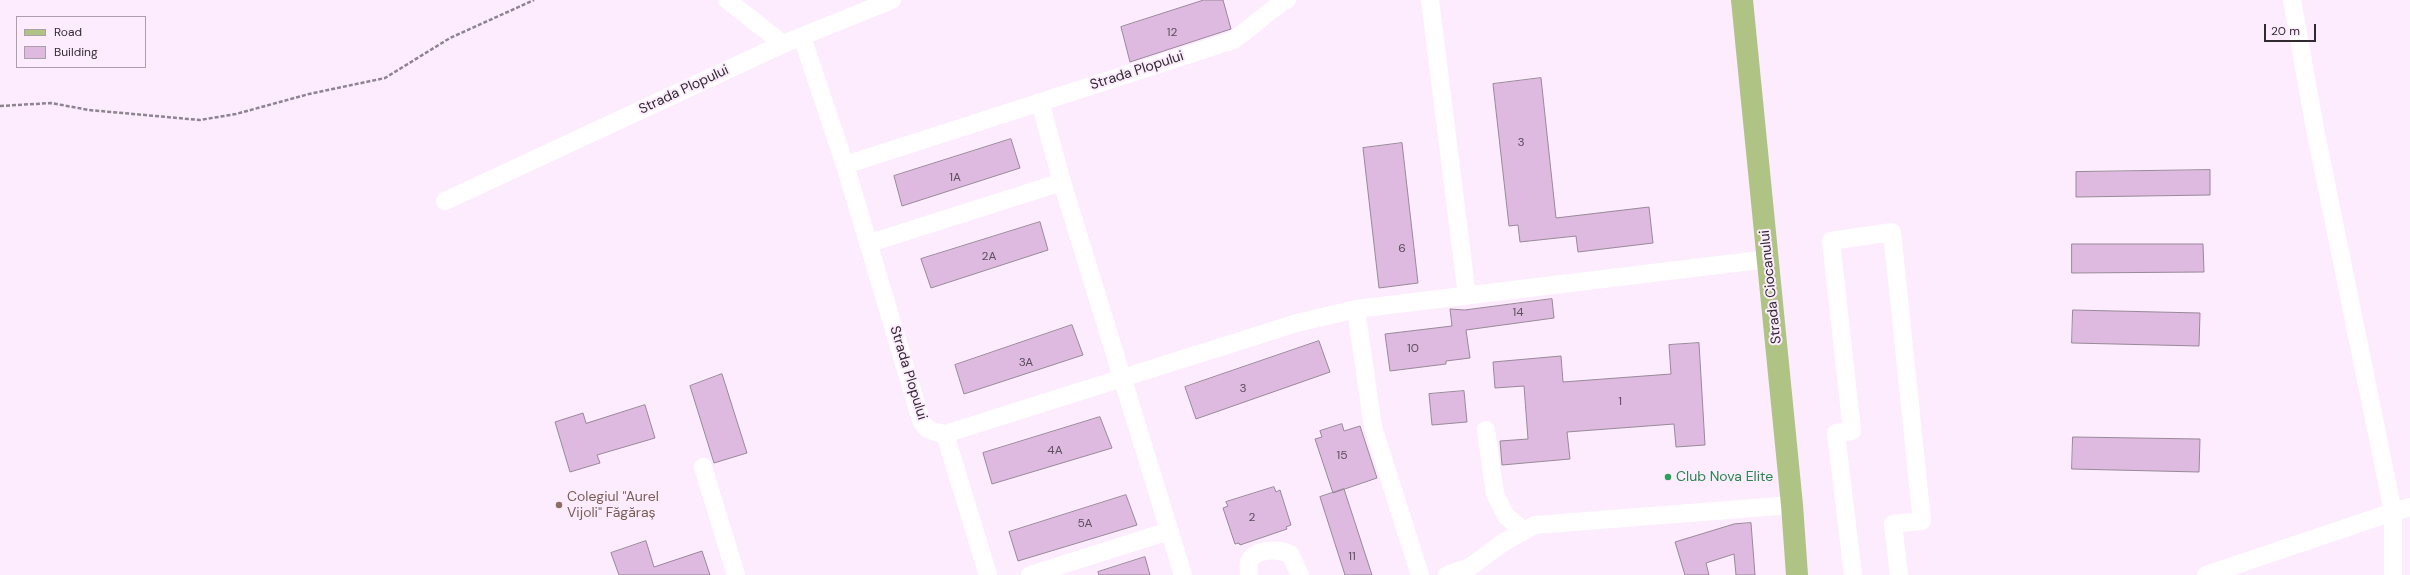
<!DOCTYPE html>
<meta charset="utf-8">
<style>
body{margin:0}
#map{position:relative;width:2410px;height:575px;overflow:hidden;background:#fcecfe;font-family:"DM Sans",sans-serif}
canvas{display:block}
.legend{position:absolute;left:16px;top:16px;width:130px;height:52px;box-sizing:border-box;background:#fcecfe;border:1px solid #ab9fac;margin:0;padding:5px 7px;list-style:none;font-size:12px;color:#312b31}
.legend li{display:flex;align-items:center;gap:8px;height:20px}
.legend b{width:20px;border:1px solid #ab9fac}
.scale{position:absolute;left:2264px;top:24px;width:52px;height:18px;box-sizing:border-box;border:2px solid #312b31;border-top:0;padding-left:5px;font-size:12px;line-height:14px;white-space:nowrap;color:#312b31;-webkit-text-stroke:3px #fcecfe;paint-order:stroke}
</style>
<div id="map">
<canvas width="2410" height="575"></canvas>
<ul class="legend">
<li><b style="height:5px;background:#afc385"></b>Road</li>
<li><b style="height:11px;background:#deb9e0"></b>Building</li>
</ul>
<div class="scale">20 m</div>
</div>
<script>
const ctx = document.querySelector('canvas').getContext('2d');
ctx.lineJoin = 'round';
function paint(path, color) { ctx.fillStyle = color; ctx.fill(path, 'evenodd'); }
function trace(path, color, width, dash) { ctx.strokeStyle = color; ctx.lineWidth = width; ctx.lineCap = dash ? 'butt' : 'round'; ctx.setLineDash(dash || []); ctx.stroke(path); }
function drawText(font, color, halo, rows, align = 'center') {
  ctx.font = font + ' "DM Sans",sans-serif'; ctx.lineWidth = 4; ctx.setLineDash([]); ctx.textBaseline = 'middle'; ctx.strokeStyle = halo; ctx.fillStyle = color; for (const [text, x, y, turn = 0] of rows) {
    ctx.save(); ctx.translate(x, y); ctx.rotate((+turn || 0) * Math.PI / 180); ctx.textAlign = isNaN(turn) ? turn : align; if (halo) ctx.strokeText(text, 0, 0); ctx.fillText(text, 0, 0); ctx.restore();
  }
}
const building = new Path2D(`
 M1204,0H1223L1231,29L1130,62L1121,27Z
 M1541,78L1556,218L1649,207L1653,243L1578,252L1576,236L1520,242L1518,225L1509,226L1493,84Z
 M1011,139L1020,168L902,206L894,176Z
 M1402,143L1418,283L1379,288L1363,148Z
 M2210,170V195L2076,197V172Z
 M1040,222L1048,250L931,288L921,259Z
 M2072,244H2203L2204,272L2072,273Z
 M1552,299L1554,318L1466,330L1470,358L1446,361V364L1390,371L1385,334L1452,326L1450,309L1464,310Z
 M2073,310L2200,313L2199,346L2072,343Z
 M1072,325L1083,355L964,394L955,365Z
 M1319,341L1330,372L1196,419L1185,387Z
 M1699,343L1705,445L1676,447L1674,424L1567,432L1570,459L1502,465L1500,441L1528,439L1524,386L1495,388L1493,362L1561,356L1563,382L1671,374L1669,345Z
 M722,374L747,453L714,463L690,386Z
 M1464,391L1467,422L1432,425L1429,394Z
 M645,405L655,438L597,455L600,463L570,472L555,422L583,413L586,423Z
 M1100,417L1112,448L992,484L983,453Z
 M1342,424L1344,431L1360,426L1377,478L1333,493L1315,439L1322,437L1320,431Z
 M2073,437L2200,439L2199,472L2072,469Z
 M1274,487L1276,492L1280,490L1291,525L1286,527L1287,529L1240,545L1239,543L1235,544L1223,508L1228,506L1226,502Z
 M1344,489L1372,575H1345L1320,497Z
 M1126,495L1137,525L1018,561L1009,532Z
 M1751,523L1755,575H1736L1734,554L1706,563L1709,575H1685L1675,542L1734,524Z
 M646,541L654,567L702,551L710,575H619L611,553Z
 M1145,557L1150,575H1099L1098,572Z`);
paint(building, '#deb9e0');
trace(building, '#988998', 1);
trace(new Path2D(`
 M0,106L51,103L89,110L200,120L236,114L309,94L385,78L450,38L534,0`), '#8e848f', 2.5, [4, 2]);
trace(new Path2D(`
 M727,0L783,44
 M1430,0L1467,296
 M802,37L845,165L1234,40L1282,2L1287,0
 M1040,102L1062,182L1183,575
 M845,165L921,420C926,431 934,432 945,434L1297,323L1356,309L1768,259
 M445,201L783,44L892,0
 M870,243L1062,182
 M1356,309L1373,427L1420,575
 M1486,430L1495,494L1506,516L1524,531
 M945,434L988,575
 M703,467L736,575
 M1030,575L1169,531
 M1249,575C1249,571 1248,565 1249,562C1255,548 1279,549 1290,554L1300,575
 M1447,575L1470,567L1504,542L1535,525L1792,505
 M1853,575L1836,433L1852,431L1831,241L1892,232L1922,521L1893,524L1899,575
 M2206,575L2393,512L2315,129L2292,0
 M2393,575V512L2410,507`), '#fff', 18);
trace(new Path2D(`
 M1742,0L1792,505L1797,575`), '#afc385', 22);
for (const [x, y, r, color] of [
 [1668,477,4,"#2e9e5b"],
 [559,505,4,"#8d6e63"]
]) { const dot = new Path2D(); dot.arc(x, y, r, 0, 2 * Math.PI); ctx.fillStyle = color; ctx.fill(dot); trace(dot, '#fcecfe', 1.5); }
drawText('12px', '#5c4e5d', null, [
 ["12",1172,33],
 ["3",1521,143],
 ["1A",955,178],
 ["6",1402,249],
 ["2A",989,257],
 ["14",1518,313],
 ["10",1413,349],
 ["3A",1026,363],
 ["3",1243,389],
 ["1",1620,402],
 ["4A",1055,451],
 ["15",1342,456],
 ["2",1252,518],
 ["5A",1085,524],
 ["11",1352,557]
]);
drawText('14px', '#312b31', '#fcecfe', [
 ["Strada Plopului",1137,71,-18],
 ["Strada Plopului",684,90,-25],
 ["Strada Ciocanului",1771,287,-96],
 ["Strada Plopului",908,373,73]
]);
drawText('14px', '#27864d', '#fcecfe', [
 ["Club Nova Elite",1676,477]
], 'left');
drawText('14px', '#785e54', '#fcecfe', [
 ["Colegiul \"Aurel",567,497],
 ["Vijoli\" Făgăraș",567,513]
], 'left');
</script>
